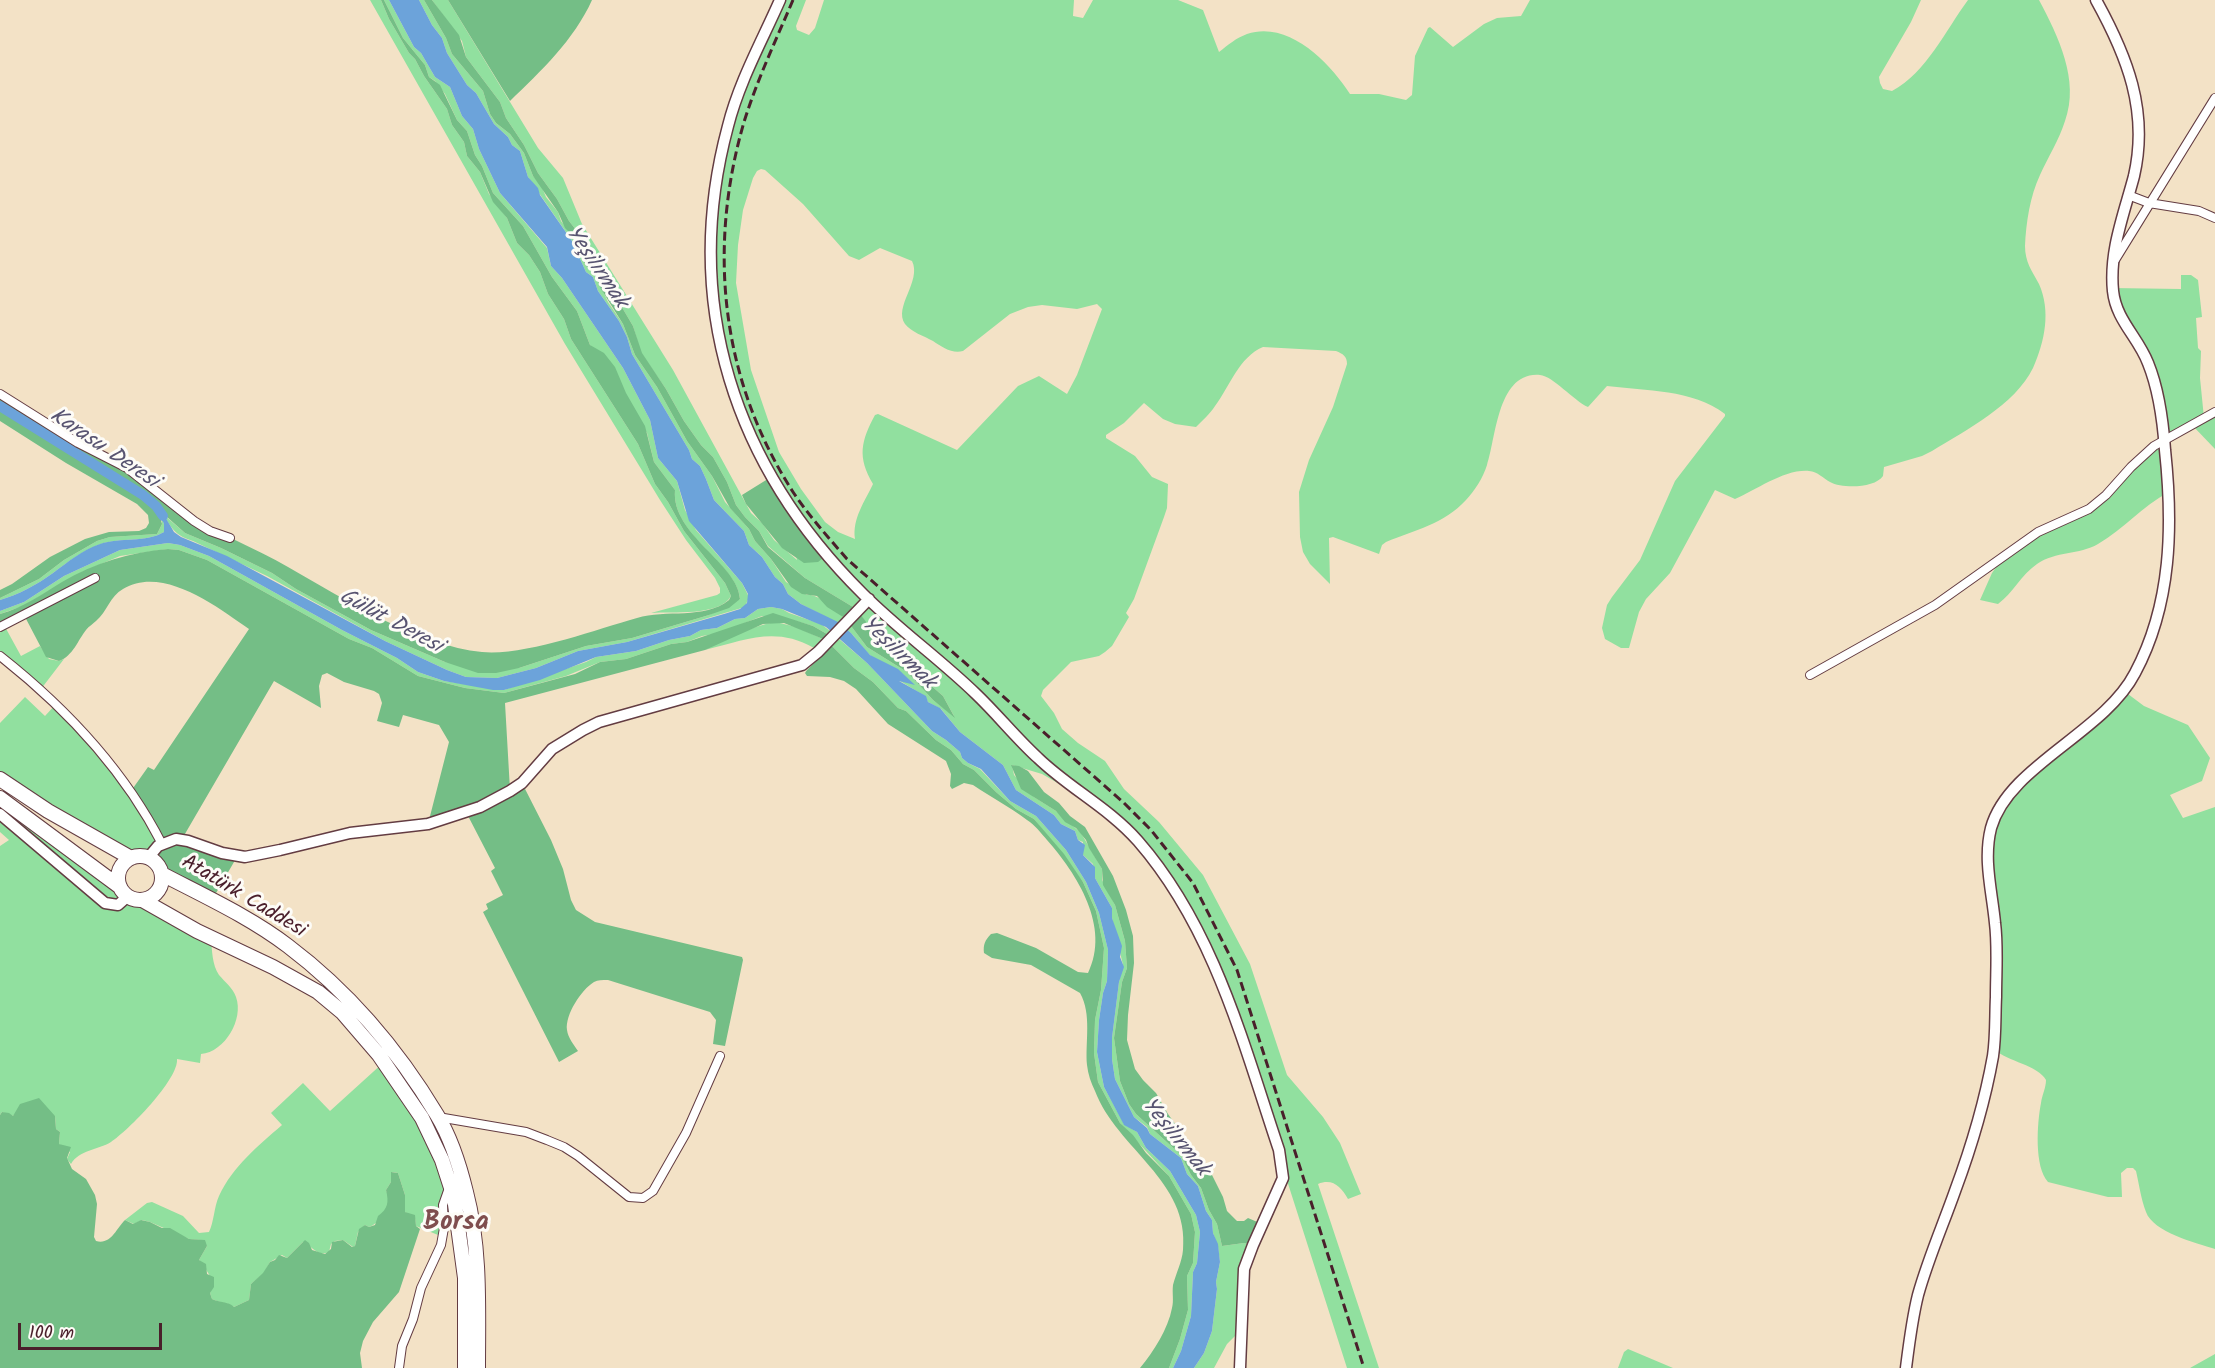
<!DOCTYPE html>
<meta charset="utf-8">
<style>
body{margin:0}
#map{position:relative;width:2215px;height:1368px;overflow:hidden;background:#f3e2c6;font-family:Kalam,sans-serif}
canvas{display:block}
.scale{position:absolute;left:18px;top:1323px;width:144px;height:27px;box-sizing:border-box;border:3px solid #4a1f2b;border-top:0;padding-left:8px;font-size:18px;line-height:21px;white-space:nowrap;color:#4a1f2b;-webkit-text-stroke:4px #fdfcf7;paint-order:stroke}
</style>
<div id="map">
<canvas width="2215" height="1368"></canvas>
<div class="scale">100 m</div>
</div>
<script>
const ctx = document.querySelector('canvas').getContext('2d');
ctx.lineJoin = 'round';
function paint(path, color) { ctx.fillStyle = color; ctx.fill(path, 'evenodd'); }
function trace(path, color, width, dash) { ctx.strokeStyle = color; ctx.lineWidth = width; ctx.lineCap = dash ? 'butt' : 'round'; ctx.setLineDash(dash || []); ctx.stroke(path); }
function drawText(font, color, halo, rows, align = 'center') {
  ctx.font = font + ' Kalam,sans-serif'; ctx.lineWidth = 6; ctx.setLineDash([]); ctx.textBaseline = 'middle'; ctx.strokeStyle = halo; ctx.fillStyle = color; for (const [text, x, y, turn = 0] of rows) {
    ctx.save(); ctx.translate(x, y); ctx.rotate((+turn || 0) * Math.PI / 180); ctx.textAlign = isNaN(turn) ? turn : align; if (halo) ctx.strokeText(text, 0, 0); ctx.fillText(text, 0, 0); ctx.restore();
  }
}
paint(new Path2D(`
 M370,0H381L389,19L409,53L415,59L424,76L447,109L452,125L464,142L467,156L480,172L489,194L507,218L517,243L529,255L540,272L548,294L564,319L571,339L638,444L655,484L668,502L684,531L725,583L731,596C719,617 672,611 651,613L717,595L720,593V588L715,578L686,540L660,500L565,344Z
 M384,0H389L414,47L421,53L435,77L450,87L462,116L473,129L479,149L500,193L547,248L551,266L562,278L623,368L650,420L658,458L677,481L685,510L696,530L742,583L749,597L745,607L627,642L578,651L536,668L497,678L466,677L447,670L385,641L267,576L193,541C177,536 172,530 164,515L185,533L221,548L272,573L296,589L371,630L445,662L519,668L586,646L632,638L709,615L740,599C738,564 671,535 675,490L654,462L647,433L590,345L577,311L552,277L523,226L493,193L482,166L475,155L467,131L457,120L445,94L435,81L429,77L425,65L403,38Z
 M419,0H424L446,38L452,54L483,91L490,114L496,123L510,134L524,153L533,176L541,185L546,197L558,212L561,221L574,237L585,265L595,275L608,302L623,324L635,355L657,387L687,441L712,476L725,502L749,529L755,541L771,559L786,582L807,595C817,593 835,610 843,617L838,623L801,604L788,594L783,584L775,577L762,557L749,545L744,531L714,500L706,479L700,466L692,459L689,450L632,354L627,337L619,321L598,291L593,277L586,272L572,241L528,177L520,151L512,145L508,137L494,124L476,93L467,85L447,53L442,38L432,25Z
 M432,0H448L538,148L563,178L582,224L673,370L751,513L762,523L774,540L797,560L783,498L727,375L710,260L727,127L780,0H806L796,26L797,30L809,35L815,28L824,0H1074L1073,16L1083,18L1093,0H1178L1203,10L1219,52C1228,45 1236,38 1247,34C1289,20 1330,63 1350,94H1379L1406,100L1412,95L1415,56L1428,28L1430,27L1453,47L1484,24L1497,18L1521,16L1530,0H1921L1911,22L1879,77L1880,83L1883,89L1892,91C1927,72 1945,31 1968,0H2039C2058,36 2080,80 2065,121C2059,140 2048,157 2040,175C2030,196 2026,223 2025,246C2025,262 2032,271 2039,284C2051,311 2045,341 2033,368C2015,405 1966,430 1932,451L1922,456L1884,467L1883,476C1875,488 1843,489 1830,482C1823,478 1818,472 1809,471C1784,469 1757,490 1735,499L1715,490L1670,573L1646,599L1639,612L1629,648H1621L1605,639L1602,628L1607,605L1612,597L1640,560L1675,481L1725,416V414C1692,389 1646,391 1607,386L1588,407C1574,401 1553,376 1540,375C1497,371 1496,440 1487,465C1483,478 1475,490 1466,500C1444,524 1415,530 1386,542L1382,545L1379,554L1333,537L1329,538L1330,584L1310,564L1303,552L1300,537L1299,492L1309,460L1333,407L1347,364C1347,356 1343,354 1336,351L1263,347C1239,357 1230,386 1215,406C1210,414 1202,421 1196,427L1175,424L1163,419L1144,403L1124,423L1106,435V438L1135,456L1152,477L1168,484L1167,508L1164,517L1134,599L1126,613L1129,617L1112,646L1105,652L1099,656L1071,662L1043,690L1041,696L1054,713L1062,729L1078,743L1105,761L1124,789L1159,822L1203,875L1250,964L1287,1075L1323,1117L1340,1143L1361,1194L1348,1199C1341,1187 1333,1178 1318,1184L1379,1368H1347L1283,1168L1202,941L1137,840L1075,793L1042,774L1012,765L1014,775L1034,797L1056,811L1081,833L1102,869V880L1115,905L1125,941L1127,968L1122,982L1114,1038L1120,1081L1129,1104L1136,1114L1181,1155L1191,1175L1201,1188L1209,1210L1217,1224L1222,1246L1244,1243L1253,1245L1241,1330L1227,1344L1214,1368H1194L1204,1353L1212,1331L1217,1289L1216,1282L1220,1262L1218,1247L1213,1233L1212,1220L1206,1211L1198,1186L1187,1174L1181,1158L1150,1134L1147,1127L1134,1117L1115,1079L1112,1059V1038L1119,982L1123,965L1112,918V908L1095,878L1093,864L1083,855V842L1078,840L1075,831L1061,824L1054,815L1016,790L1003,765L960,732L941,709L928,702L925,696L895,678L911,683C898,665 884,668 870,655C862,648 856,636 847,630L851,626L867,647L907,672L933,700L954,716L943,696L927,682L907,653L865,622L861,615L864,595L853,607L805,578L768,546L759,531L745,517L736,505L727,482L713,457L701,445L684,421L666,389L641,353L633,326L600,270L588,257L580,235L569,221L557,199L538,173L524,145L506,118L500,102L466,57L462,41ZM761,169L765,170L803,204L849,256L859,260L880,248L912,261C922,281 893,307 905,324C911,332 924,336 933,341C942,347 952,354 963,351L1010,314L1028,307L1042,305L1077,309L1097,304L1102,309L1077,375L1067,394L1039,376L1018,386L957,450L878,414L875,415C861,441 857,457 873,484C865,501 852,519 855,539L838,532L825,522L801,489L779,452L751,370L736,283L738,245L743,210L753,178L757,171Z
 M2181,275H2191L2198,280L2202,317L2196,318L2198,348L2201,351L2200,378L2204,418L2215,412V449L2192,425L2165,440L2169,492C2142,506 2124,529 2098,544C2079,555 2056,551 2037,564C2021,575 2013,593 1998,604L1980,600L1992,573L2004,556L2021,543L2089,509L2164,440L2155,385L2112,288L2181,289Z
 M162,518L164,524V532C146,543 121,537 101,544C83,550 68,562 53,573C38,584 18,595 0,600V598L39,579L64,560L97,541L110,537L157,534L162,524Z
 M168,543L180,545L209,556L342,630L397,658L418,672L444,681L504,690L586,662L596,657L636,651L669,640L690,636L701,630L717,628L735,619L745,618L758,609L771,607L782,609L789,613L821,624L830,631L827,634L813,626L796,621L762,616L720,633L702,636L687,642L671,644L626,659L600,662L566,676L504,693L465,688L418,676L372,648L349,639L207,560L179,550L168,549L120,556L82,572L23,606L0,614V611L24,602L64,576L120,550Z
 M776,622L796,627L823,639L814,648C775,626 746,640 705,650C727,638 751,626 776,622Z
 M4,625L21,656L40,646L49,659L59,661L64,659L41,689L0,656V627Z
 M839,639L867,663L932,731L946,740L960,752L962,758L968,763L980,769L1010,801L1036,816L1066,850L1086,882L1099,913L1108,950L1107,981L1103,993L1099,1020L1097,1052L1104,1087L1124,1124L1137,1132L1146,1148L1170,1171L1196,1215L1200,1232L1197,1263L1193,1272L1191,1316L1181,1351L1173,1368H1169L1180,1339L1188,1310L1187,1276L1193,1263L1195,1232L1191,1214L1169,1176L1120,1123L1098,1082L1094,1053L1095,1020L1101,990L1104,948L1096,911L1083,882L1034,819L1016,809L996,792L974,770L963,764L951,750L936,740L906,711L898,708L873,682L854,668L832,646Z
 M2124,691L2144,706L2188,725L2210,758L2202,781L2170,795L2183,818L2215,807V1249C2196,1243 2153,1232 2146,1212C2141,1199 2139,1184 2136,1171L2133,1168H2127L2121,1173L2122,1197H2108L2048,1182C2034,1167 2037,1123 2041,1103C2042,1095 2046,1088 2046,1080C2038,1065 2008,1062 1994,1049L1996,961L1987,855L2001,804Z
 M25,697L45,716L56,704L119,774L162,844L144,856H135L0,779V723Z
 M0,798L130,898L139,901L211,938C212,950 212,965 219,975C225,982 233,988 236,997C244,1019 225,1052 201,1054L200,1063L177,1059C179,1079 128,1131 111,1142C98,1150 79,1150 71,1164L67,1159L70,1152L59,1144L60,1132L56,1129L55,1116L17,1112L13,1116L2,1112L0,1115V846L9,840L0,832Z
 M384,1062L422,1118L450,1185L443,1237L416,1226L415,1218L405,1212V1195L398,1173L392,1172L391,1182L386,1190C387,1193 389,1196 389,1199C389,1210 378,1224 369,1227L365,1225L358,1232L355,1246L353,1247L343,1240L335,1241L331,1244L329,1252C317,1257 312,1246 303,1242L287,1258L282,1255L270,1262L264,1273L251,1284L249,1300L234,1307C227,1302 220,1303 212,1299L210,1293L214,1282C208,1274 205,1266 199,1260L207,1246L201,1240L189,1239L150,1222L142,1220L134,1224L125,1220L147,1203L152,1202L183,1216L199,1233L209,1232C214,1222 214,1207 219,1196C233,1166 258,1146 282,1125L271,1113L303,1083L330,1111Z
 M1628,1349L1673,1368H1618L1624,1352Z
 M2215,1354V1368H2190Z`), '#91e09f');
paint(new Path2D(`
 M381,0H384L403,38L425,65L429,77L440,85L457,120L467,131L475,155L482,166L493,193L523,226L552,277L577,311L590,345L604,353L615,367L626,393L645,426L654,462L675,490C671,535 738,563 740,599L729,608L709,615L632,638L586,646L519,668L496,673H478L445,662L371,630L296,589L272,573L221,548L185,533L158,509L162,524L157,534L110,537L97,541L64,560L39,579L0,598V590L12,584L50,557L85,539L109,532L139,531L146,528L149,523L148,515L137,504L66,463L0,421V394C42,418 85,441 126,467C147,481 164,502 187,515C219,534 255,548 288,567C342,598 419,646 482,652C525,656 594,630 637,618C666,609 704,620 729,600L731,596L725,583L684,531L668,502L655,484L638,444L571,339L564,319L548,294L540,272L529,255L517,243L507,218L493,202L480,172L467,156L464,142L452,125L447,109L424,76L415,59L409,53L389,19Z
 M424,0H432L459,35L466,57L500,102L506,118L524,145L538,173L557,199L569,221L580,235L588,257L600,270L633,326L642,353L666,389L684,421L701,445L713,457L727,482L736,505L745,517L759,531L768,547L805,578L853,607L843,617L827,607L817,596L802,594L791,587L771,559L755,541L749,529L730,508L712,476L687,441L657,387L635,355L623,324L601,289L595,275L585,265L574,237L565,228L558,212L533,176L524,153L510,134L496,123L490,114L483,91L452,54L446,38Z
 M448,0H592C574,40 541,71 510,101Z
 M771,477L827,555L818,562L804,563L782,548L746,504L742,495Z
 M168,549L179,550L207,560L349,639L372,648L418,676L465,688L504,693L575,674L600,662L626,659L671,644L687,642L773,613L813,626L827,634L823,639L784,623L763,624L705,650L505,703L510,790L522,783L551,840L563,869L571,900L576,910L595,922L742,957L743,960L725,1046L713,1044L716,1020L710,1012L608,980C602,980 598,980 594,982C581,990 565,1015 567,1030C568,1038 574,1045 578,1051L559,1062L483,912L488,909L486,904L503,895L491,871L495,868L466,812L428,824L449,742L439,725L403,715L399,727L377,721L382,703L379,694L374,691L344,682L327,673L322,675L319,686L321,708L274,681L182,839L234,856V862L212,900L161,869L152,860L162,844L131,791L148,767L154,770L249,629C217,607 163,565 123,589C110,596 107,612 96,621C93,624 89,626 86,630C78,640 73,656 59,661L46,657L24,615L0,627V614C24,607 41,595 62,582C94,563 131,552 168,549Z
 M861,615L869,626L907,653L927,682L943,696L955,718L933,700L907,672L867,647L851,626Z
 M832,646L854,668L873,682L898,708L906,711L936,740L951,750L963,764L974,770L996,792L1016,809L1034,819L1064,854L1083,882L1096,911L1104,948L1101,990L1095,1020L1094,1053L1098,1082L1120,1123L1133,1135L1146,1153L1169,1176L1191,1214L1195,1232L1193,1263L1187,1276L1188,1310L1180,1339L1169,1368H1140C1154,1351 1168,1329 1172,1308C1174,1301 1172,1293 1173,1285C1176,1273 1182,1262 1183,1250C1190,1181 1117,1149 1095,1091C1091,1083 1088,1074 1087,1065C1085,1042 1092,1014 1080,993L1031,965L992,958L984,953C983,945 985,940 991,934L997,933L1036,948L1078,972L1088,973C1111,927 1077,874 1047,840C1041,833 1035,825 1027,820C1010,807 991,797 973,785L964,783L952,789L950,786L951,774L946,761L888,724L856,689L844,681L830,677L807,676L805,673L807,670Z
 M1011,765L1019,766L1028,771L1044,792L1059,803L1070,816L1085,827L1113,876L1126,910L1133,936L1134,963L1128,1015L1127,1040L1135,1069L1143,1080L1156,1093L1168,1114L1212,1175L1223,1197L1227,1211L1237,1221H1244L1248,1218L1262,1224L1253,1245L1244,1243L1222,1246L1217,1224L1209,1210L1201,1188L1191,1175L1181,1155L1136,1114L1129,1104L1120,1081L1114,1038L1122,982L1127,968L1125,941L1115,905L1103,885L1102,869L1089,848L1086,840L1076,828L1065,822L1056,811L1021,789Z
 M39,1098L55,1116L56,1129L60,1132L59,1144L71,1147L67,1158L72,1169L86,1179L95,1195L97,1204L94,1237L96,1241C111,1245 116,1229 125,1220L133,1224L141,1220L150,1222L162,1228H170L189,1239L205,1240L207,1246L199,1260L206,1264L207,1274L214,1277V1287L210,1293L212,1299C220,1303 228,1301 234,1307L249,1300L251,1284L263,1273L270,1262L275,1260L279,1255L287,1258L305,1240L309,1243L312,1250L325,1254L331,1249L332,1242L343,1240L352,1247L355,1246L359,1229L365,1225L369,1227L375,1225L378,1216C388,1209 389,1202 386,1190L391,1182V1172L398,1173L405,1195V1212L415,1215L416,1226L420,1229L399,1292L373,1322L363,1341L360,1353L362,1368H0V1115L2,1112L9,1113L13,1116L20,1104Z`), '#74be86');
paint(new Path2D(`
 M389,0H419L432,25L442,38L447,53L467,85L476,93L494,124L508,137L512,145L520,151L528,177L538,188L540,195L572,241L586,272L593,277L598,291L619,321L627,337L632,354L689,450L692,459L700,466L706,479L714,500L744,531L749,545L762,557L775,577L783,584L788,594L801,604L838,622L851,633L870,655L898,669L915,685L899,681L926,696L928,702L940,708L960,732L1003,765L1016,790L1054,815L1061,824L1075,831L1078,840L1085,845L1083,855L1095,867V878L1112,908V918L1122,946L1120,957L1124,967L1119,982L1112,1038V1059L1115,1079L1134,1117L1147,1128L1150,1134L1181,1158L1187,1174L1198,1186L1206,1211L1212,1220L1213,1233L1218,1244L1220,1262L1216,1282L1217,1289L1212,1331L1204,1353L1194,1368H1173L1181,1351L1191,1316L1193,1272L1197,1263L1200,1232L1196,1215L1170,1171L1146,1148L1137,1132L1124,1125L1104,1087L1097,1052L1099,1020L1103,993L1107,981L1108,950L1099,913L1086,882L1066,850L1036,816L1010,801L981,769L968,763L962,758L960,752L946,740L932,731L867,663L826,627L782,609L771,607L758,609L745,618L735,619L717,628L701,630L690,636L669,640L636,651L596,657L540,680L504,690H493L444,681L418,672L397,658L342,630L209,556L180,545L168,543L120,550L64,576L24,602L0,611V600C18,595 38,584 53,573C68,562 82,550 100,544C120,537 146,543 164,532V524L156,506L164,515L174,532L181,537L227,556L385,641L447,670L466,677L497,678L536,668L578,651L627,642L724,614L740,609L747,603L748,594L742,583L689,521L677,481L658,458L650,420L623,368L562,278L551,266L547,247L500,193L479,149L473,129L462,116L450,87L435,77L421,53L414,47Z`), '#6ca3da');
trace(new Path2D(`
 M0,406L143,495L156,506L163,516`), '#6ca3da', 10);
const minor = new Path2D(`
 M2128,195L2149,203L2199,211L2215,218
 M2115,260L2215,98
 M0,394L78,443L127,468L194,521L210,531L230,538
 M0,627L95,578
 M0,656C66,708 123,768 162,844
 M1810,675L1935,605L2038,532L2089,509L2106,495L2131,467L2154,446L2215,412
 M438,1117L526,1132L547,1140L564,1147L578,1156L629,1197L643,1198L653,1191L686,1133L720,1056
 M399,1368L402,1346L413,1319L421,1288L441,1245L444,1228L443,1205L450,1185`);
const tertiary = new Path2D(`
 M780,0C762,41 739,82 728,126C680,304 735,467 863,594C899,630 940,659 976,694C998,715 1016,738 1038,758C1069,788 1109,808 1138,841C1214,928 1243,1043 1279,1150L1283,1178L1253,1245L1244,1269L1240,1368
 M0,814L105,903L118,905L127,897
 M148,858L158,846L176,839L188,841L222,853L245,857L280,850L350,833L428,824L480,807L510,791L522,783L552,749L583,730L599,722L802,665L818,652L869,599
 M1906,1368C1909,1344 1912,1319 1918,1295C1928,1259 1943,1225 1955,1191C1971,1148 1985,1101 1993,1056C1996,1036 1995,1016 1996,997C1996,972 1998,947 1995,923C1992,891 1983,860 1991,828C2008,766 2104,733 2135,673C2172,604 2173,525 2165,450C2163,421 2159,390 2148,363C2138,337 2116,320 2113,291C2109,251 2124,214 2134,176C2149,111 2127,56 2096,0`);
const trunk = new Path2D(`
 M0,779L48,811L131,858
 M0,798L120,887
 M118 878a22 22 0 1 1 44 0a22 22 0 1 1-44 0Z
 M162,874C204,896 250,917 288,946C349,992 398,1050 437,1115C451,1138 460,1167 466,1192C481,1249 478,1310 478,1368
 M144,901L197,931L273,967L318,992L342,1012L379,1055L422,1118L442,1160L454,1197L465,1278V1368`);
trace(minor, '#633c42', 10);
trace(tertiary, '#633c42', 13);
trace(trunk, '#633c42', 16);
trace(minor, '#fff', 8);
trace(tertiary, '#fff', 10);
trace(trunk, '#fff', 14);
trace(new Path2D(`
 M793,0C776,40 757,80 744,122C707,249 721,380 793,492C809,516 828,537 847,559L1123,802L1151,830L1193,883L1237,970L1364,1368`), '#4a1f2b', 3, [9, 4.5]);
drawText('21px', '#4a1f2b', '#fdfcf7', [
 ["Atatürk Caddesi",243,898,31]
]);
drawText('italic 22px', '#585471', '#fdfcf7', [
 ["Yeşilırmak",595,268,56],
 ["Karasu Deresi",103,450,34],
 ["Gülüt Deresi",390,623,28],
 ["Yeşilırmak",897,654,44],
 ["Yeşilırmak",1174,1138,51]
]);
drawText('bold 27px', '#7f4e4e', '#fdfcf7', [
 ["Borsa",456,1224]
]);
</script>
